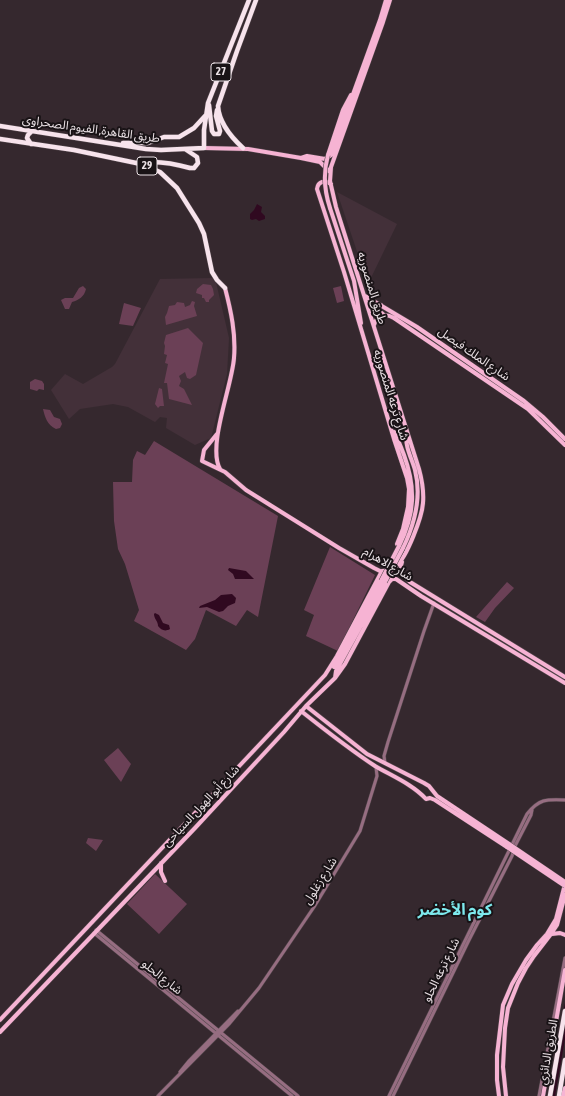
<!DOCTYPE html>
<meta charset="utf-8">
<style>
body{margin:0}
canvas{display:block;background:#35282e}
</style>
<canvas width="565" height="1096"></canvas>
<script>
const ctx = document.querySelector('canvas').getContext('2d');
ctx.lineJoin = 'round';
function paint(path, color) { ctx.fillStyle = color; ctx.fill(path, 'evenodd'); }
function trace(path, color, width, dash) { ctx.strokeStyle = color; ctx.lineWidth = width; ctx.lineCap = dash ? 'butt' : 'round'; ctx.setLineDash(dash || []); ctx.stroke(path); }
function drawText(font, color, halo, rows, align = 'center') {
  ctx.font = font + ' "Asap Condensed","Noto Sans Arabic",sans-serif'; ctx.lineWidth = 4; ctx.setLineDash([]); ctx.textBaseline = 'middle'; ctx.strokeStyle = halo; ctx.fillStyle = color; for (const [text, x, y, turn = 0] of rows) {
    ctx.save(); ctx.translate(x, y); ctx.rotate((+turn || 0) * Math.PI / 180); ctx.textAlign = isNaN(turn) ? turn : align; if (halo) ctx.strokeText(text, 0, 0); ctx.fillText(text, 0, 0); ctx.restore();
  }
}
paint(new Path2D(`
 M337,192L397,224L368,284Z
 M215,278L229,338L227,374L211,438L195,445L166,428L167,418L160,417L155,422L128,407L113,404L80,409L69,419L51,390L65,374L83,384L112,367L115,364L160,279Z`), '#433039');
paint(new Path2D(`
 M203,284L211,285L213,289L214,295L209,300V302H206L204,298H202V295L196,293L197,289Z
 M83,286L86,289C84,297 79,300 72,302L69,309H65L61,300L65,298H73L79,288Z
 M341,286L344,301L337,303L333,288Z
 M192,301L195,302L194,306L197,316L166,325L165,317L167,313L169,306L175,305L177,302L184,303L185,307L190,305Z
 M124,303L141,308L133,326L119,324Z
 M188,328L203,343L196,375L190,379L187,378L185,372L179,376L181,381L179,386L184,389L192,405L169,399L167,383H164L168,364L165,363L167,355L164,354L165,346L164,343L166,335Z
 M35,379L42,381L44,384V390L39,389L37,391L30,389V382Z
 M159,388L162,389L164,406H160L158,408L155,404Z
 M43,409L50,410L54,417L60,419L62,424L60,428L56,429C47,425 45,417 43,409Z
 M154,441L278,516L258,617L247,610L236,626L206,610L195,639L186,650L134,621L139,610L125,564L118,549L114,521L113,482H132L133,460L137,451L145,455Z
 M330,547L375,575L338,651L306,636L314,615L304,610Z
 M507,582L514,588L495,608L485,622L476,617Z
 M118,748L131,764L121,782L104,760Z
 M88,838L103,840L96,851L86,843Z
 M155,874L187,904L159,934L127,904Z`), '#6b4056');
paint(new Path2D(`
 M257,204L262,207L261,212L265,216V219L259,221L256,219L252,220L250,219V214L254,210Z
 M229,568L246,571L254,579H235L233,574L228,570Z
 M232,594L236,598L235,603L228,606L223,611L219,612L207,607L199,608L200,606L215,600L221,595Z
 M155,613L159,615L163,623L169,625L170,629C165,632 161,630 158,626C158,621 154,619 154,614Z
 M565,1003V1039L555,1096H548Z`), '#300920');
const minor = new Path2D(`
 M385,763L384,756L388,742L424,631L434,603
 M96,930L298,1096
 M94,933L292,1096
 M180,1072L189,1061L238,1011
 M158,1096L229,1024L259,988L314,907L360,831L377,776L376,767
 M389,1096L527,814C539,799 546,799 565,800
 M393,1096L469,940L512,856L515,846L531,815L532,810
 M539,1096L565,958`);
const major = new Path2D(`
 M204,148L248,149L301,158L320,162L330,172
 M328,155L343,110L351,95
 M301,158L307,156L325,159L331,155L380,20L386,0
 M331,184C325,180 318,181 317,189L344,272L394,439L407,478L409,489L408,507L403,529L397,544L400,549
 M330,208L354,281L361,323
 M365,296L417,327L524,401L543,417L565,439
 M381,305L378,306V310L384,315
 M374,325C377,315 385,313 394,318L528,409L565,445
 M394,432C398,439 401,447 404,455C416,488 415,514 399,546
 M217,434L204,450L202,461L225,472L246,490L339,548L374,568L396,579L421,596L565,683
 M220,469C207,446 232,386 234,358C236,334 231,311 225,288
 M403,548C415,523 422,497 415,470C412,459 404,445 407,434
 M402,562C399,570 403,576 410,582L565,677
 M334,667L381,581
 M335,678L336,671L385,582
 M306,706L367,754L424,783L429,786L437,796L509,844
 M301,711C325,730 349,749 375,766C392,776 412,784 426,799L430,798L435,800L507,847
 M161,863V872L165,881
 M552,934L560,933L565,935
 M0,1020L325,675L337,656L382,571C387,571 392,570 396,566C407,557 422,517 423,503C424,491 422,480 419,469L336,207L330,181L331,167L383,22L390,0
 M0,1032L195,828L284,732L306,706L335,678L345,664L389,582L392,579H396
 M499,1096L497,1080V1055L503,1005L512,984L526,960L537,945L547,934L556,919L565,884
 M506,1096L503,1067L505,1028L508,1008L518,983L526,968L534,956L551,934L557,925L565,895
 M543,1096L565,970
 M563,1096L565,1088`);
const highway = new Path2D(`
 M209,105L212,131L214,134H219L220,131L216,116L217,110
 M0,126L146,149L161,150L204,148V130L208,103L249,0
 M0,139L74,150L141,164L160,172L177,188L199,223L204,234L212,272L217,280L225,288
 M123,143H148L164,137H179L194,128L205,116
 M31,144L27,138L28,135L32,131
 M243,148C231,137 219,123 218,106L237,51L256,0
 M138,163C156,160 173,163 190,168H194L198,163L197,157L185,149
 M550,1096L565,1011
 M559,1096L565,1060`);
trace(minor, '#52464b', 4);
trace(major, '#52464b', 5);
trace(highway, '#52464b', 5.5);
trace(minor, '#966d81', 3);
trace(major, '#f6b3d3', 4);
trace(highway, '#f7e3ec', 4.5);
const majorBridge = new Path2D(`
 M328,155C323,173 324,190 330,208
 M381,581L399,546
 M385,582L403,548
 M509,844L565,882
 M507,847L565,886`);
trace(majorBridge, '#52464b', 5, []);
trace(majorBridge, '#f6b3d3', 4);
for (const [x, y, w] of [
 [221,72,20],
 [147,166,20]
]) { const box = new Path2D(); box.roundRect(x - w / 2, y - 9, w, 18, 3); ctx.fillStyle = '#191316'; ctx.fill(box); trace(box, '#eae1e5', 1); }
drawText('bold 11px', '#eae1e5', null, [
 ["27",221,72],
 ["29",147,166]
]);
drawText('12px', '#eae1e5', '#191316', [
 ["طريق القاهرة, الفيوم الصحراوى",91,129,8],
 ["طريق المنصوريه",372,288,73],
 ["شارع الملك فيصل",474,354,35],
 ["شارع ترعه المنصوريه",391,395,73],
 ["شارع الاهرام",388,564,30],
 ["شارع أبو الهول السياحى",201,806,-47],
 ["شارع زغلول",320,881,-58],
 ["شارع ترعه الحلو",441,970,-64],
 ["شارع الحلو",162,977,39],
 ["الطريق الدائري",548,1052,-80]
]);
drawText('bold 16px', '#7de9ed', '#191316', [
 ["كوم الأخضر",455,910]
]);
</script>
